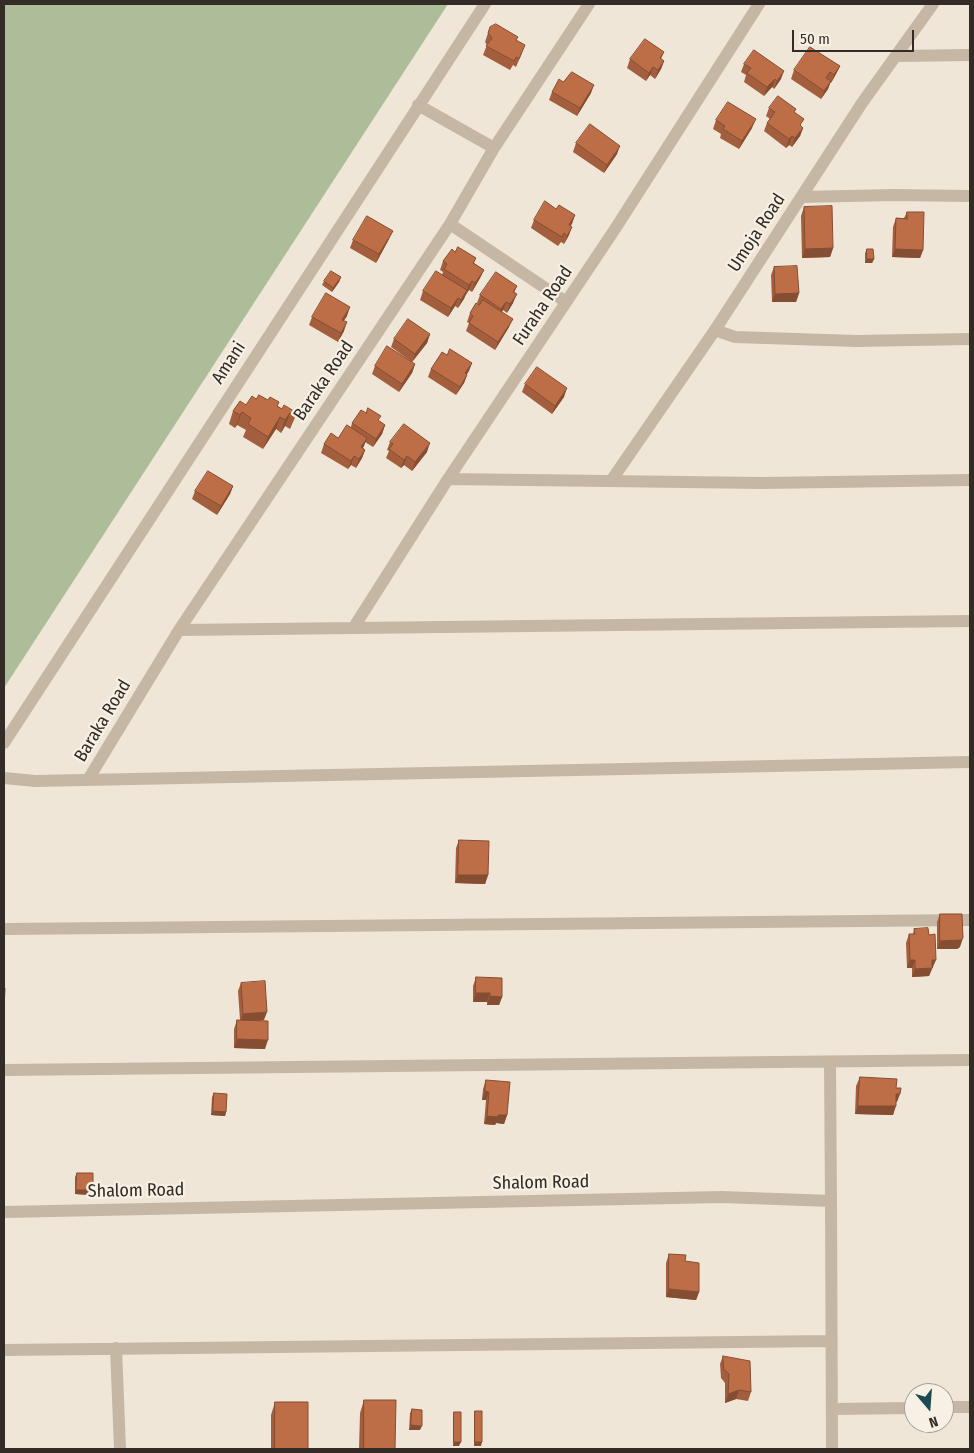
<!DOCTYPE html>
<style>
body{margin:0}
#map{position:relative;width:974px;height:1453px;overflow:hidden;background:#efe6d8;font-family:"Fira Sans Condensed",sans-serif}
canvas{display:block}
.frame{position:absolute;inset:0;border:5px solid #322b26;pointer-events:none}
.north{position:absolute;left:904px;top:1383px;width:50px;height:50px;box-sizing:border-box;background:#f7f0e4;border:1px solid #a8a198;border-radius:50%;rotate:162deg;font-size:14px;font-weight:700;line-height:20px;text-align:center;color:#322b26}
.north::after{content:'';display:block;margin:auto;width:18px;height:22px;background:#1e4951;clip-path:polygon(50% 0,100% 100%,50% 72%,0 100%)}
.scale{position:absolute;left:792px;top:30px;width:122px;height:22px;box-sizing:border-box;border:2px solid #322b26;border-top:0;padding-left:6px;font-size:15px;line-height:18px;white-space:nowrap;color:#322b26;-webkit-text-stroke:4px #f7f0e4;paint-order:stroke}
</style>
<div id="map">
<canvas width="974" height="1453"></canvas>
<div class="frame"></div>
<div class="north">N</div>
<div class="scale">50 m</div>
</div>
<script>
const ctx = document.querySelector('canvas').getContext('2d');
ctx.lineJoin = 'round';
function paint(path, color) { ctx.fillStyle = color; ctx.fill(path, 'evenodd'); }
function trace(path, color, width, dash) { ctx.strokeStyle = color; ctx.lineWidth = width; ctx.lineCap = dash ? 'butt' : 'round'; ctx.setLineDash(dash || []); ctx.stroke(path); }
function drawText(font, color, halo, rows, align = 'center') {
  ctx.font = font + ' "Fira Sans Condensed",sans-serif'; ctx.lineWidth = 4.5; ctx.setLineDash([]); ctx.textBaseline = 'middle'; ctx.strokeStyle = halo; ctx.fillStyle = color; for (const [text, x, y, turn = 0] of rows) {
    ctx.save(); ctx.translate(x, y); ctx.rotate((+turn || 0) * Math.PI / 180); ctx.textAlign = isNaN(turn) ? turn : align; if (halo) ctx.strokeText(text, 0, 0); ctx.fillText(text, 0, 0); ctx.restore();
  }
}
paint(new Path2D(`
 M4,4H448L4,688Z`), '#aebd99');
trace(new Path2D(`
 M897,56L970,55
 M418,105L494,148
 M801,197L893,195L970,196
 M450,224L566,302
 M715,330L735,337L856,341L970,339
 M448,479L763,483L970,480
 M611,481L715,330L862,103L933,4
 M354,627L448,479L615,229L759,4
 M179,630L970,621
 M4,743L485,4
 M4,778L35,781L970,762
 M89,778L179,630L450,224L494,148L589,4
 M4,929L970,920
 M830,1062L831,1201
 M4,1070L970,1060
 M4,1212L722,1197L831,1201L832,1449
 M116,1348L120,1449
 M4,1350L830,1341
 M944,1407H970
 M832,1409L914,1408`), '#c6b7a5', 12);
paint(new Path2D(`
 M490,27L517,40L522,53L516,67L513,65L510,70L483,55L487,45L485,42Z
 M664,52L661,59L664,61L661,69L655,79L650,75L646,81L627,68L630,59Z
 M744,64L781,79L774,89L772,87L764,96L744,82L746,75L741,72Z
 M840,66L836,74L831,83H830L828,89L821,99L791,79L794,70Z
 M563,82L591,93L577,116L549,100L552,92Z
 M769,108L795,112L801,126L803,128L800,136L792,147L789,145L786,148L764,131L767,123L770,119L766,116Z
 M716,120L752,128L739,149L720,138L721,134L713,129Z
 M576,143L617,154L604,173L573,152Z
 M804,207L833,248L830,257L802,258L801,216Z
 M556,209L575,215L570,226L569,235L564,244L561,242L558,246L531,228L534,220Z
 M907,212L923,250L920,258L892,257L893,227L896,218H904Z
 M389,239L376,263L350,248L353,240Z
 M867,249L874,259L872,263H865V253Z
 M455,252L476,258L474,263L484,270L480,278L472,292L469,290L458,308L455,306L448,317L420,300L423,291L442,275L443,272L440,270L443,261Z
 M774,267L799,293L796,302H772L771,275Z
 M341,277L339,282L332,292L322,285L324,281Z
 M517,286L514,293L513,303L507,313L503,310L502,312L509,327L495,350L466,331L469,323L467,322L470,313L479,305L477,303L480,295Z
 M347,316L344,320V331L338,342L309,325L312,317Z
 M430,334L427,343L412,362L391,347L394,339Z
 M447,355L472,363L467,374V375L464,383L456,395L428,377L431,369Z
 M415,364L412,373L399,392L372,374L375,366Z
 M525,384L564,397L552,414L522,392Z
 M256,399L279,402L277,406L282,409L297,413L290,429L285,426L281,433L276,429L263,449L243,437L246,430L237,425L235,428L229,424L233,411Z
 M379,421L385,425L382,434L373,447L365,442L363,448L365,450L362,458L356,468L351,465L348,469L321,453L324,444L338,438L351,427L352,423Z
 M390,442L427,452L412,471L404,465L401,468L386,458L389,451L387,450Z
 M233,486L230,494L217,515L192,499L195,491Z
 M459,840L488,875L485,884L455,883L456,848Z
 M940,914L960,947L957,949H937V922Z
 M914,929L933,968H932L929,976L912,977V968H907L906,943L909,934H913Z
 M476,977L502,997L499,1005H487V1002H473V986Z
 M241,983L264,1020L257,1021L265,1049L234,1048V1029L237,1020H240L238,991Z
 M860,1077L896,1088L897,1102H896L893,1115L855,1114L856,1086Z
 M486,1080L507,1115L504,1124L496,1123L495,1125L484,1124L486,1100H482L483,1089Z
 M214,1093L226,1112L225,1116L211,1115L212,1097Z
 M77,1173L91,1195L75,1194V1177Z
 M669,1254L685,1261L699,1292L696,1300L666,1297V1263Z
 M723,1356L751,1392L748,1401L736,1399L725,1403V1383L721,1378L720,1364Z
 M364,1400L395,1449H359L360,1413Z
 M275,1402L308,1449H271V1415Z
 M412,1409L420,1430H409L410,1413Z
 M475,1411L481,1446H474V1415Z
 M454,1412L459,1446H453V1416Z`), '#a35f3d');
paint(new Path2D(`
 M664,61L661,69L655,79L658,70Z
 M840,66L836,74L831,83L834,75Z
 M653,67L650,75L646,81L649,73Z
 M784,71L781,79L774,89L777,81Z
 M775,79L772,87L764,96L767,87Z
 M831,81L828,89L821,99L824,91Z
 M594,85L591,93L577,116L580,108Z
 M756,119L752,128L739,149L742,141Z
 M803,128L800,136L792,147L795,138Z
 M792,136L789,145L786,148L789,139Z
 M620,146L617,154L604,173L607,165Z
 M575,215L572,224L566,233L569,225Z
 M572,227L569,235L564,244L567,236Z
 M393,231L389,239L376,263L379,254Z
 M833,248L830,257L802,258L805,249Z
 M895,249L923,250L920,258L892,257Z
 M867,259H874L872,263H865Z
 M484,270L480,278L472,292L475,283Z
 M341,277L339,282L332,292L333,288Z
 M472,281L469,290L466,293L469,285Z
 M467,290L464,299L458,308L461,300Z
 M799,293L796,302H772L775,294Z
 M517,294L513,303L507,313L510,304Z
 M458,298L455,306L448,317L451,308Z
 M506,302L503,310L498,318L501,309Z
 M350,307L347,316L339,328L342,320Z
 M513,319L509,327L495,350L498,342Z
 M347,322L344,331L338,342L341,333Z
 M430,334L427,343L412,362L415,354Z
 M472,363L469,371L462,382L465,373Z
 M415,364L412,373L399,392L402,384Z
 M467,375L464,383L456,395L460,387Z
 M567,388L564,397L552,414L555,406Z
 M242,412L237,425L235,428L240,415Z
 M290,413L285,426L281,433L285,420Z
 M280,417L276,429L263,449L268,437Z
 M385,425L382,434L373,447L376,439Z
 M367,438L364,446L358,455L361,447Z
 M430,443L427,452L412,471L415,462Z
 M365,450L362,458L356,468L359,459Z
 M354,456L351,465L348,469L351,461Z
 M407,456L404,465L401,468L404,460Z
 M233,486L230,494L217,515L221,506Z
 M458,875H488L485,884L455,883Z
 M963,938L960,947L957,949H937L940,941Z
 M910,960H915L912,968H907Z
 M932,960H936L929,976L912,977L915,969Z
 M476,993H490L487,1002H473Z
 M490,996L502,997L499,1005H487Z
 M267,1012L264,1020L240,1022L243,1014Z
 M237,1039L268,1040L265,1049L234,1048Z
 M485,1091L489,1092L486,1100H482Z
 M896,1094H900L897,1102H893Z
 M858,1106H896L893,1115L855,1114Z
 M213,1111L226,1112L225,1116L211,1115Z
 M498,1115H507L504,1124L496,1123L495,1125L484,1124L487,1116Z
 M76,1190H93L91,1195L75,1194Z
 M669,1289L699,1292L696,1300L666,1297Z
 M739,1390L736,1399L725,1403L728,1394Z
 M411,1425L422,1426L420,1430H409Z
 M454,1442H461L459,1446H453Z
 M475,1442H482L481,1446H474Z`), '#854d32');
const building = new Path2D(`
 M496,24L518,37L516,40L525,45L519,59L516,57L514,61L486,46L492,38L488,33L490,27Z
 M645,39L664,52L660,58L664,61L658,70L653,67L649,73L630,59Z
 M810,47L840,66L834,75L830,72L826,78L831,81L824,91L794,70Z
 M754,50L784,71L777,81L775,79L767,87L747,73L751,68L744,64Z
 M572,72L594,85L580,108L552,92L559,79L563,82Z
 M778,96L796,109L794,112L804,119L800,125L803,128L795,138L792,136L789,139L767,123L775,112L769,108Z
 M728,102L756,119L742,141L723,129L725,126L716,120Z
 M590,124L620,146L607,165L576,143Z
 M545,201L556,209L559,205L575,215L569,225L572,227L567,236L564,233L562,237L534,220Z
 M832,206L833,248L805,249L804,207Z
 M907,212H924L923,250L895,249L896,218L907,219Z
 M367,216L393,231L379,254L353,240Z
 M458,247L476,258L473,263L484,270L475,283L472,281L469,285L444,269L447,264L443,261L452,249L455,252Z
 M867,249H873L874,259H867Z
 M797,266L799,293L775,294L774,267Z
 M331,271L341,277L333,288L324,281Z
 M436,271L467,290L461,300L458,298L451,308L423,291Z
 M496,272L517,286L513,292L517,294L510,304L506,302L501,309L480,295Z
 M326,293L350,307L342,320L347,322L341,333L312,317Z
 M483,300L513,319L498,342L469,323L473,316L470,313L476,303L479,305Z
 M408,319L430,334L415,354L394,339Z
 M387,346L415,364L402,384L375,366Z
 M450,349L472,363L465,373L467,375L460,387L431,369L442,352L447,355Z
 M537,367L567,388L555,406L525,384Z
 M259,395L268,400L270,397L279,402L277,406L282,409L284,405L297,413L295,416L290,413L285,420L280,417L268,437L248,424L251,418L242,412L240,415L233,411L240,401L246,405L252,396L256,399Z
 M368,408L381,416L378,420L385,425L376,439L352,423L361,410L366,413Z
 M404,424L430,443L415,462L407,456L404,460L389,449L393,444L390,442Z
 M347,425L367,438L361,447L365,450L359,459L354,456L351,461L324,444L331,433L338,438Z
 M208,471L233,486L221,506L195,491Z
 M459,840L489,841L488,875H458Z
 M940,914H962L963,938L961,940L940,941Z
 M928,928L929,935L935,934L936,960H932V968L915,969V960H910L909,934H915L914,929Z
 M476,977L502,978V997L490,996V993H476Z
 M265,981L267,1012L243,1014L241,983Z
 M4,988H5L4,1008Z
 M237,1020L268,1021V1040L237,1039Z
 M860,1077L897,1079L896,1088H901L900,1094H896V1106H858Z
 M486,1080L510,1082L507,1115H498V1117L487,1116L489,1092L485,1091Z
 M214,1093L227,1094L226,1112L213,1111Z
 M77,1173H93V1190H76Z
 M669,1254L686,1255L685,1261L699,1263V1292L669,1289Z
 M723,1356L750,1361L751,1392L739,1390L728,1394L729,1374L724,1369Z
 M364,1400H396L395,1449H364Z
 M275,1402H308V1449H275Z
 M412,1409L422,1410V1426L411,1425Z
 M475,1411H482V1442H475Z
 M454,1412H461V1442H454Z`);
paint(building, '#be6e47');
trace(building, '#854d32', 1);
drawText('18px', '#322b26', '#f7f0e4', [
 ["Umoja Road",757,233,-57],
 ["Furaha Road",543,306,-56],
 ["Amani",229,363,-57],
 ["Baraka Road",324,381,-56],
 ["Baraka Road",103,721,-59],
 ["Shalom Road",541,1183,-1],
 ["Shalom Road",136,1191,-1]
]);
</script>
